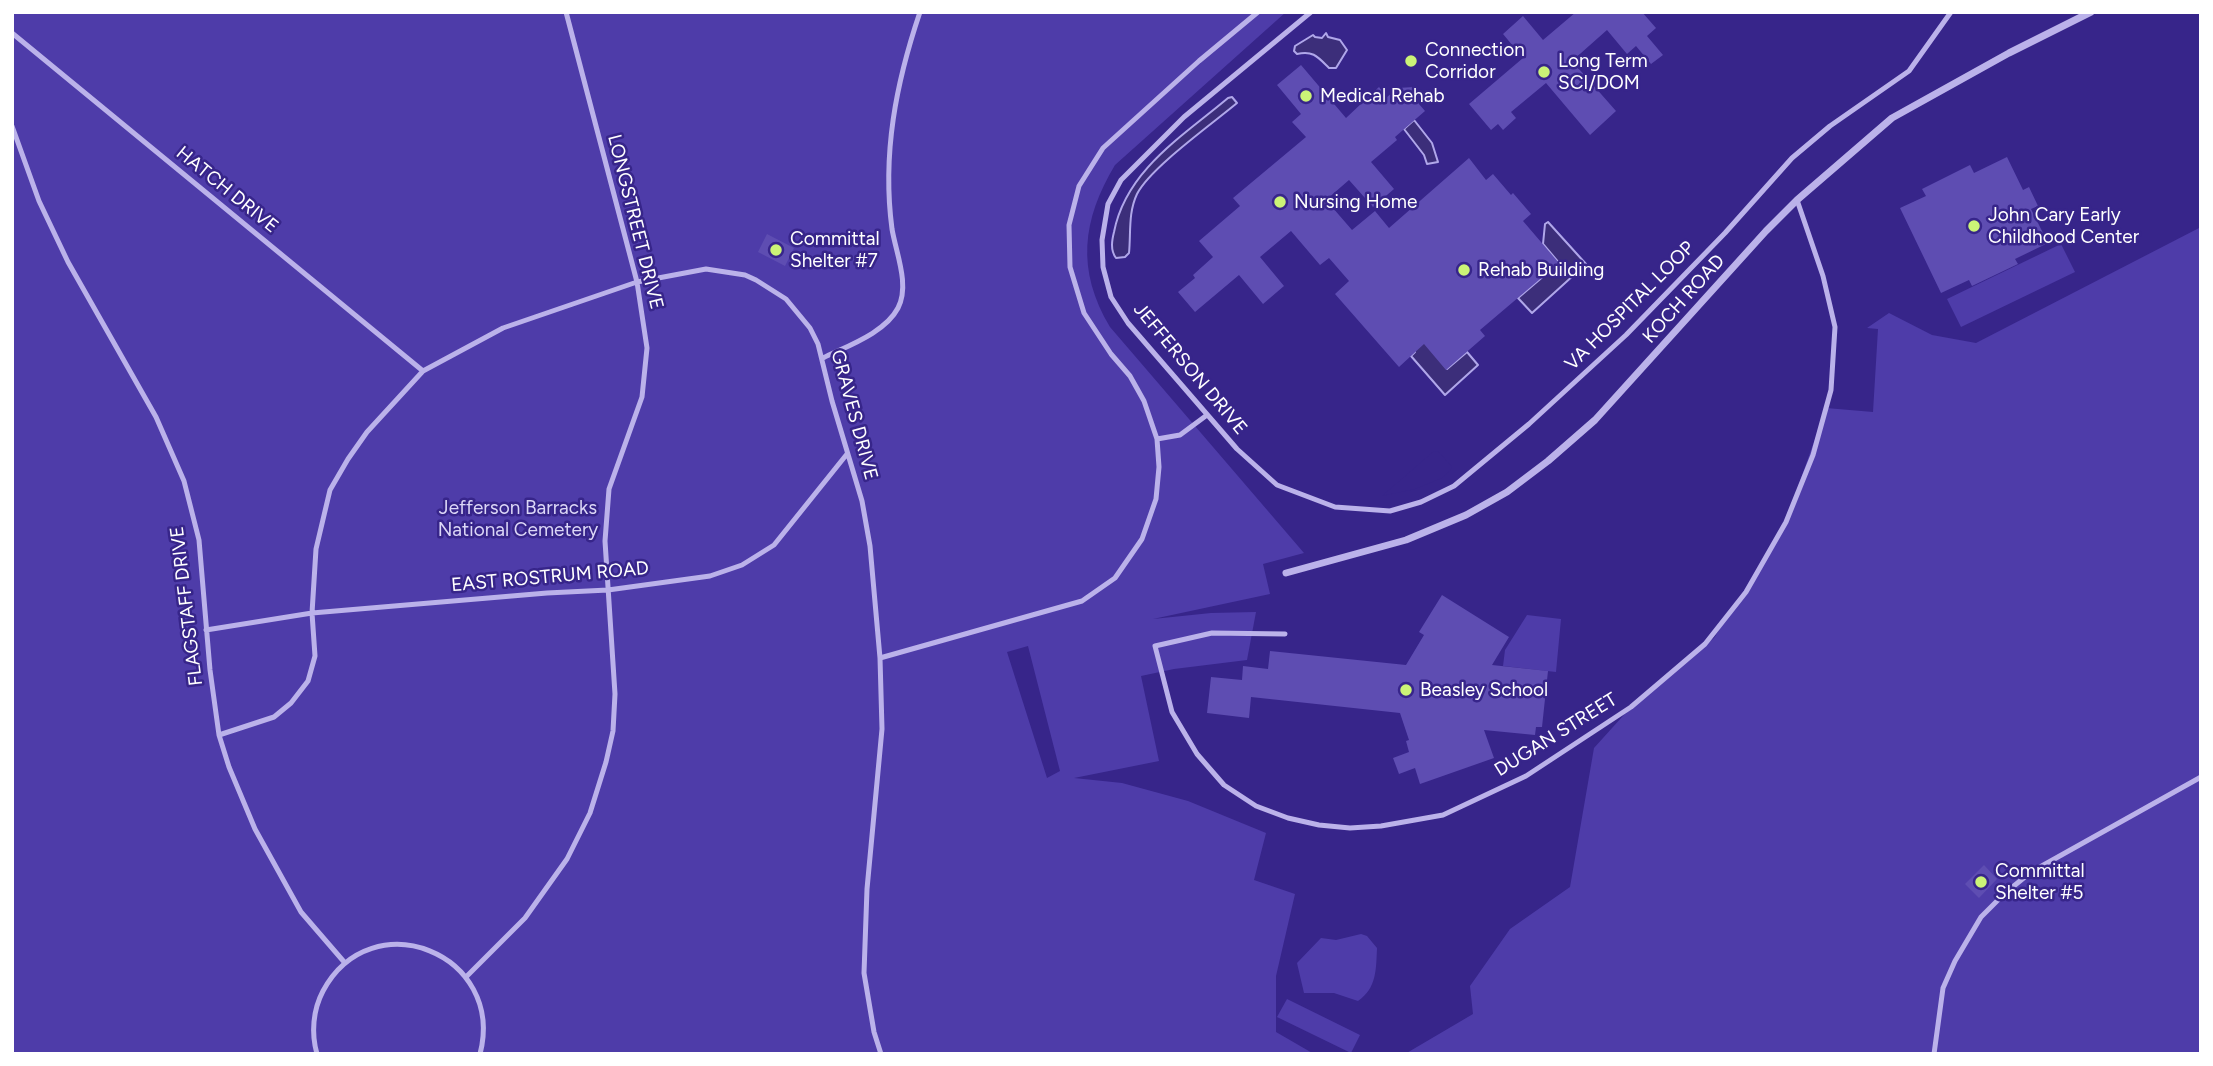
<!DOCTYPE html>
<style>
body{margin:0}
#map{position:relative;width:2213px;height:1066px;overflow:hidden;background:#37258a;font-family:Figtree,sans-serif}
canvas{display:block}
.frame{position:absolute;inset:0;border:14px solid #fff;pointer-events:none}
</style>
<div id="map">
<canvas width="2213" height="1066"></canvas>
<div class="frame"></div>
</div>
<script>
const ctx = document.querySelector('canvas').getContext('2d');
ctx.lineJoin = 'round';
function paint(path, color) { ctx.fillStyle = color; ctx.fill(path, 'evenodd'); }
function trace(path, color, width, dash) { ctx.strokeStyle = color; ctx.lineWidth = width; ctx.lineCap = dash ? 'butt' : 'round'; ctx.setLineDash(dash || []); ctx.stroke(path); }
function drawText(font, color, halo, rows, align = 'center') {
  ctx.font = font + ' Figtree,sans-serif'; ctx.lineWidth = 5; ctx.setLineDash([]); ctx.textBaseline = 'middle'; ctx.strokeStyle = halo; ctx.fillStyle = color; for (const [text, x, y, turn = 0] of rows) {
    ctx.save(); ctx.translate(x, y); ctx.rotate((+turn || 0) * Math.PI / 180); ctx.textAlign = isNaN(turn) ? turn : align; if (halo) ctx.strokeText(text, 0, 0); ctx.fillText(text, 0, 0); ctx.restore();
  }
}
paint(new Path2D(`
 M12,12H1286L1115,165C1082,220 1076,270 1110,327L1304,553L1263,564L1270,594L1153,619L1211,613L1256,612L1247,660L1174,669L1141,676L1159,761L1074,778L1122,783L1188,801L1266,833L1254,880L1295,894L1276,976V1032L1314,1054H12ZM1028,646L1060,771L1047,778L1007,652Z
 M2201,227V1054H1405L1473,1014L1470,986L1510,929L1570,887L1594,748L1631,707L1714,638L1784,526L1826,408L1873,412L1878,329L1867,328L1889,313L1932,335L1976,343Z
 M2061,244L2075,272L1961,327L1947,299Z
 M1527,615L1561,619L1556,672L1503,666L1505,650Z
 M1361,934L1367,936L1377,948C1376,969 1377,988 1358,1001L1334,993H1304L1297,963L1321,938L1336,940Z
 M1287,999L1360,1035L1351,1053L1277,1017Z`), '#4e3ca9');
const water = new Path2D(`
 M1326,33L1328,37L1340,40L1347,50L1336,68H1329C1318,57 1313,50 1297,54L1294,51L1295,46L1313,35L1315,37L1322,38Z
 M1232,97L1237,103C1212,124 1150,168 1137,194C1128,213 1131,233 1129,253L1125,257L1116,258C1110,250 1112,240 1114,232C1126,170 1183,136 1228,98Z
 M1414,120L1432,143L1438,162L1427,164L1424,155L1404,129Z
 M1548,222L1586,264L1532,313L1518,298L1559,263L1543,244L1545,224Z
 M1399,300L1447,369L1467,352L1478,365L1445,395L1411,356L1415,352Z`);
paint(water, '#3c2e7a');
trace(water, '#b0a7ea', 2);
paint(new Path2D(`
 M1438,451L1452,467L1450,471L1442,478L1415,489L1382,496L1433,452Z`), '#37258a');
paint(new Path2D(`
 M1576,12H1642L1656,28L1647,36L1663,55L1651,64L1636,46L1627,54L1607,30L1572,61L1616,111L1590,135L1546,83L1511,112L1516,118L1503,130L1498,124L1491,130L1469,104L1523,58L1503,34L1523,16L1543,40Z
 M1301,65L1346,118L1379,87L1387,97L1398,88L1414,87L1413,97L1425,111L1395,137L1397,140L1371,162L1394,189L1373,207L1349,180L1326,200L1352,230L1375,211L1389,228L1469,158L1486,180L1493,174L1511,195L1513,193L1531,214L1523,221L1559,263L1480,330L1485,336L1446,370L1424,344L1399,367L1335,294L1349,281L1329,258L1320,265L1291,231L1260,257L1284,286L1263,304L1239,275L1195,312L1178,292L1195,278L1193,275L1213,257L1199,241L1240,206L1233,198L1306,137L1292,122L1301,114L1277,85Z
 M2007,157L2023,190L2029,187L2038,206L2031,209L2048,243L2015,259L2018,264L1972,286L1969,280L1941,293L1900,208L1926,196L1922,189L1970,165L1974,173Z
 M767,234L794,248L785,266L758,252Z
 M1442,595L1509,637L1492,665L1548,671L1542,727H1536L1535,735L1484,730L1494,758L1420,784L1415,768L1399,774L1393,758L1409,752L1406,741L1409,740L1400,713L1251,697L1249,718L1207,713L1211,677L1242,680L1243,666L1268,669L1270,651L1406,665L1424,635L1419,632Z
 M1984,865L1997,879L1979,898L1965,884Z`), '#5e4db2');
trace(new Path2D(`
 M1311,12L1184,117L1121,180L1108,204L1102,240L1103,267L1111,297L1128,323L1237,449L1277,485L1335,507L1390,511L1421,502L1454,486L1529,424L1626,335L1725,233L1792,158L1830,126L1909,71L1951,12
 M12,33L423,371
 M12,126L39,201L68,262L156,417L184,481L199,540L210,670L219,735L229,767L255,829L301,912L345,963
 M823,358C847,346 885,333 898,308C910,285 896,253 892,229C882,154 896,83 920,12
 M1157,439L1180,435L1207,415
 M206,630L312,613L547,593L608,590L710,576L742,565L774,545L847,454
 M1285,634L1212,633L1155,646L1172,712L1197,754L1224,785L1256,806L1288,818L1319,825L1350,828L1381,826L1443,815L1526,776L1631,707L1705,644L1746,592L1786,522L1813,455L1831,390L1835,327L1823,276L1797,200
 M880,658L1082,601L1115,578L1142,539L1156,499L1159,467L1157,439L1144,401L1130,376L1111,354L1084,313L1070,267L1069,225L1079,186L1103,148L1199,61L1258,12
 M219,735L274,717L291,703L308,681L315,656L312,613L316,549L330,490L348,459L367,432L423,371L503,328L637,282L706,269L745,275L756,280L786,299L810,328L818,344L832,401L862,501L870,546L880,658L882,729L867,889L864,973L874,1032L881,1054
 M466,977L525,918L567,859L590,813L606,762L613,731L615,694L605,541L609,489L642,397L647,348L637,282L566,12
 M317,1054C311,1033 313,1010 323,991C372,900 506,954 480,1054
 M1934,1054L1943,988L1955,961L1981,917L2004,894L2031,872L2201,777`), '#bbb2ea', 5);
trace(new Path2D(`
 M1286,573L1406,540L1466,515L1507,492L1548,461L1595,420L1766,231L1797,200L1892,118L2009,53L2091,12`), '#bbb2ea', 7);
for (const [x, y, r, color] of [
 [1411,61,7,"#cbf377"],
 [1544,72,7,"#cbf377"],
 [1306,96,7,"#cbf377"],
 [1280,202,7,"#cbf377"],
 [1974,226,7,"#cbf377"],
 [776,250,7,"#cbf377"],
 [1464,270,7,"#cbf377"],
 [1406,690,7,"#cbf377"],
 [1981,882,7,"#cbf377"]
]) { const dot = new Path2D(); dot.arc(x, y, r, 0, 2 * Math.PI); ctx.fillStyle = color; ctx.fill(dot); trace(dot, '#37258a', 2.5); }
drawText('19px', '#fff', '#37258a', [
 ["Connection",1425,50],
 ["Corridor",1425,72],
 ["Long Term",1558,61],
 ["SCI/DOM",1558,83],
 ["Medical Rehab",1320,96],
 ["Nursing Home",1294,202],
 ["John Cary Early",1988,215],
 ["Childhood Center",1988,237],
 ["Committal",790,239],
 ["Shelter #7",790,261],
 ["Rehab Building",1478,270],
 ["Beasley School",1420,690],
 ["Committal",1995,871],
 ["Shelter #5",1995,893]
], 'left');
drawText('19px', '#fff', '#37258a', [
 ["HATCH DRIVE",227,190,39],
 ["LONGSTREET DRIVE",635,222,76],
 ["KOCH ROAD",1684,299,-48],
 ["VA HOSPITAL LOOP",1630,306,-45],
 ["JEFFERSON DRIVE",1190,369,50],
 ["GRAVES DRIVE",854,415,75],
 ["EAST ROSTRUM ROAD",550,577,-5],
 ["FLAGSTAFF DRIVE",187,606,-97],
 ["DUGAN STREET",1556,735,-32]
]);
drawText('19px', '#dcd7f7', '#37258a', [
 ["Jefferson Barracks",518,508],
 ["National Cemetery",518,530]
]);
</script>
